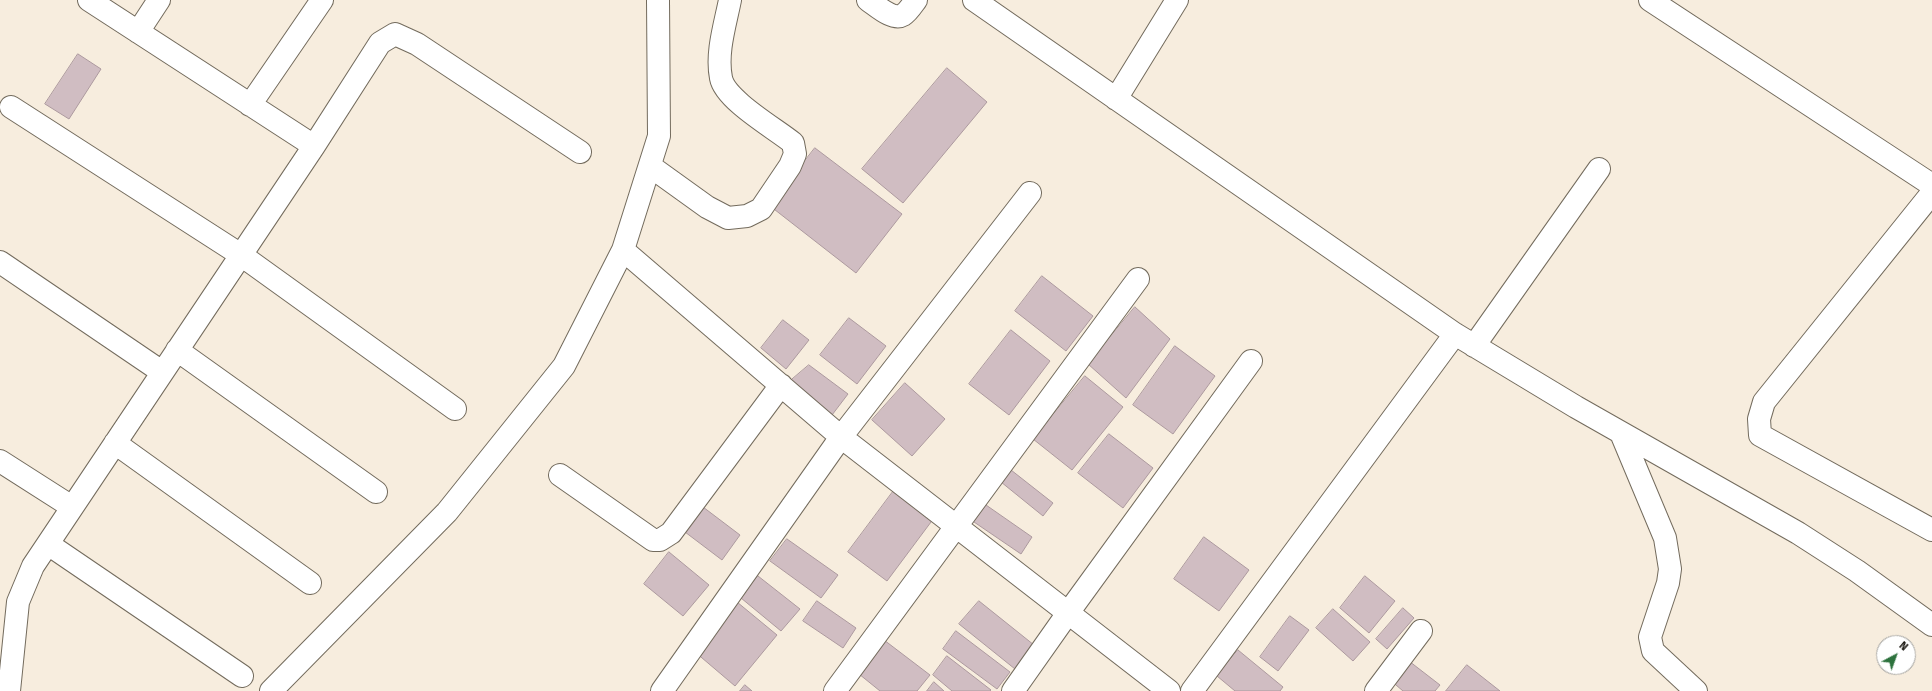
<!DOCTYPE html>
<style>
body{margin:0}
#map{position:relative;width:1932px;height:691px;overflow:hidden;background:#f7edde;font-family:"Fira Sans",sans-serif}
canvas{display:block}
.north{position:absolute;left:1876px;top:635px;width:40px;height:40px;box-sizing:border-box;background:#fff;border:1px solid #a3a29f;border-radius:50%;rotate:41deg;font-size:11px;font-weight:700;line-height:16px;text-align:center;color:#191610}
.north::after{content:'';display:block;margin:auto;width:14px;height:18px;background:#2d723d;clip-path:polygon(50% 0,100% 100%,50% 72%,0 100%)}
</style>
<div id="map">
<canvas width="1932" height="691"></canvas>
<div class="north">N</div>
</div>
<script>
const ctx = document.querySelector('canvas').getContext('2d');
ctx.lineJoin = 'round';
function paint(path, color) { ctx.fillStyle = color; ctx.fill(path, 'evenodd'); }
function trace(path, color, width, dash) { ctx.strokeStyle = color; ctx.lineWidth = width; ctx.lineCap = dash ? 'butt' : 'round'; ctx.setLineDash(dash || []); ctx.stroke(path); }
const building = new Path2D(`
 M78,54L101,69L69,119L45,104Z
 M947,68L987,102L903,203L862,169Z
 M815,148L902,214L856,273L770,206Z
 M1042,276L1093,316L1066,351L1015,311Z
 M1135,307L1170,339L1126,398L1088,364Z
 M849,318L886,346L857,384L820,355Z
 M783,320L809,340L786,369L761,348Z
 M1011,330L1050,361L1009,415L969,384Z
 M1175,346L1215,376L1173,434L1133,405Z
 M809,365L848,394L832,415L789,382Z
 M1085,376L1123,407L1072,470L1033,439Z
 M905,383L945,419L912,456L872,420Z
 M1109,434L1153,468L1123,508L1078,473Z
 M1011,470L1053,503L1043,516L1001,482Z
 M895,489L934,518L887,581L848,552Z
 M986,505L1032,537L1021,554L974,522Z
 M703,507L740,535L722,560L685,532Z
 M1204,537L1249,570L1219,611L1174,579Z
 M787,539L838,575L821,598L770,561Z
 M669,552L709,585L683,616L644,584Z
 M758,576L800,609L781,631L741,598Z
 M1365,576L1395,601L1369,633L1340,608Z
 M817,601L856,628L843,648L803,621Z
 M979,601L1034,645L1015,669L959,624Z
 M737,602L777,635L735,686L695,652Z
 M1403,608L1414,618L1387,649L1376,639Z
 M1333,609L1370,642L1353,661L1316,628Z
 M1290,616L1309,630L1278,671L1260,657Z
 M956,631L1010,672L997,689L943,649Z
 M884,640L930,675L917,691H880L859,674Z
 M1238,650L1283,687L1280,691H1235L1217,676Z
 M947,656L991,690L990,691H952L933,675Z
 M1405,658L1440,685L1435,691H1403L1389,679Z
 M1467,665L1500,691H1446Z
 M934,682L944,691H927Z
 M745,685L752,691H740Z`);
paint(building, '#d0bdc2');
trace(building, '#ac999e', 1);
const minor = new Path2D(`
 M89,0L314,146
 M868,0C877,6 893,21 903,15C908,12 913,4 916,0
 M974,0L1455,334L1576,407L1798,533L1857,571L1932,625
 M1650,0L1932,185
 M138,32L159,0
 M1116,99L1177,0
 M250,105L322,0
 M11,107L241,255L455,409
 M650,166L707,207L728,218L747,216L761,209L790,166L795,154L793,143C776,129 725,100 721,78C716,53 725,25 730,0
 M1932,193L1764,402L1759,419L1760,435L1932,530
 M623,250L841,437L1169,691
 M0,262L162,372
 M1474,346L1599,169
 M177,350L376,492
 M1621,433L1665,538L1670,569L1668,583L1650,637L1653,651L1696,691
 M115,443L310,583
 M0,461L72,507
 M560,475L653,540H660L671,533L781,385
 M48,544L242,676
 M9,691L18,602L33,566L314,146L380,43L395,34L417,44L580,152
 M271,691L447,512L564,366L623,250L659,136L658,0
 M662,691L841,437L1030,193
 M835,691L1138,279
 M1013,691L1068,613L1251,361
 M1192,691L1455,334
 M1376,691L1421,631`);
trace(minor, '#736b5d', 24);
trace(minor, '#fff', 22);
</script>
